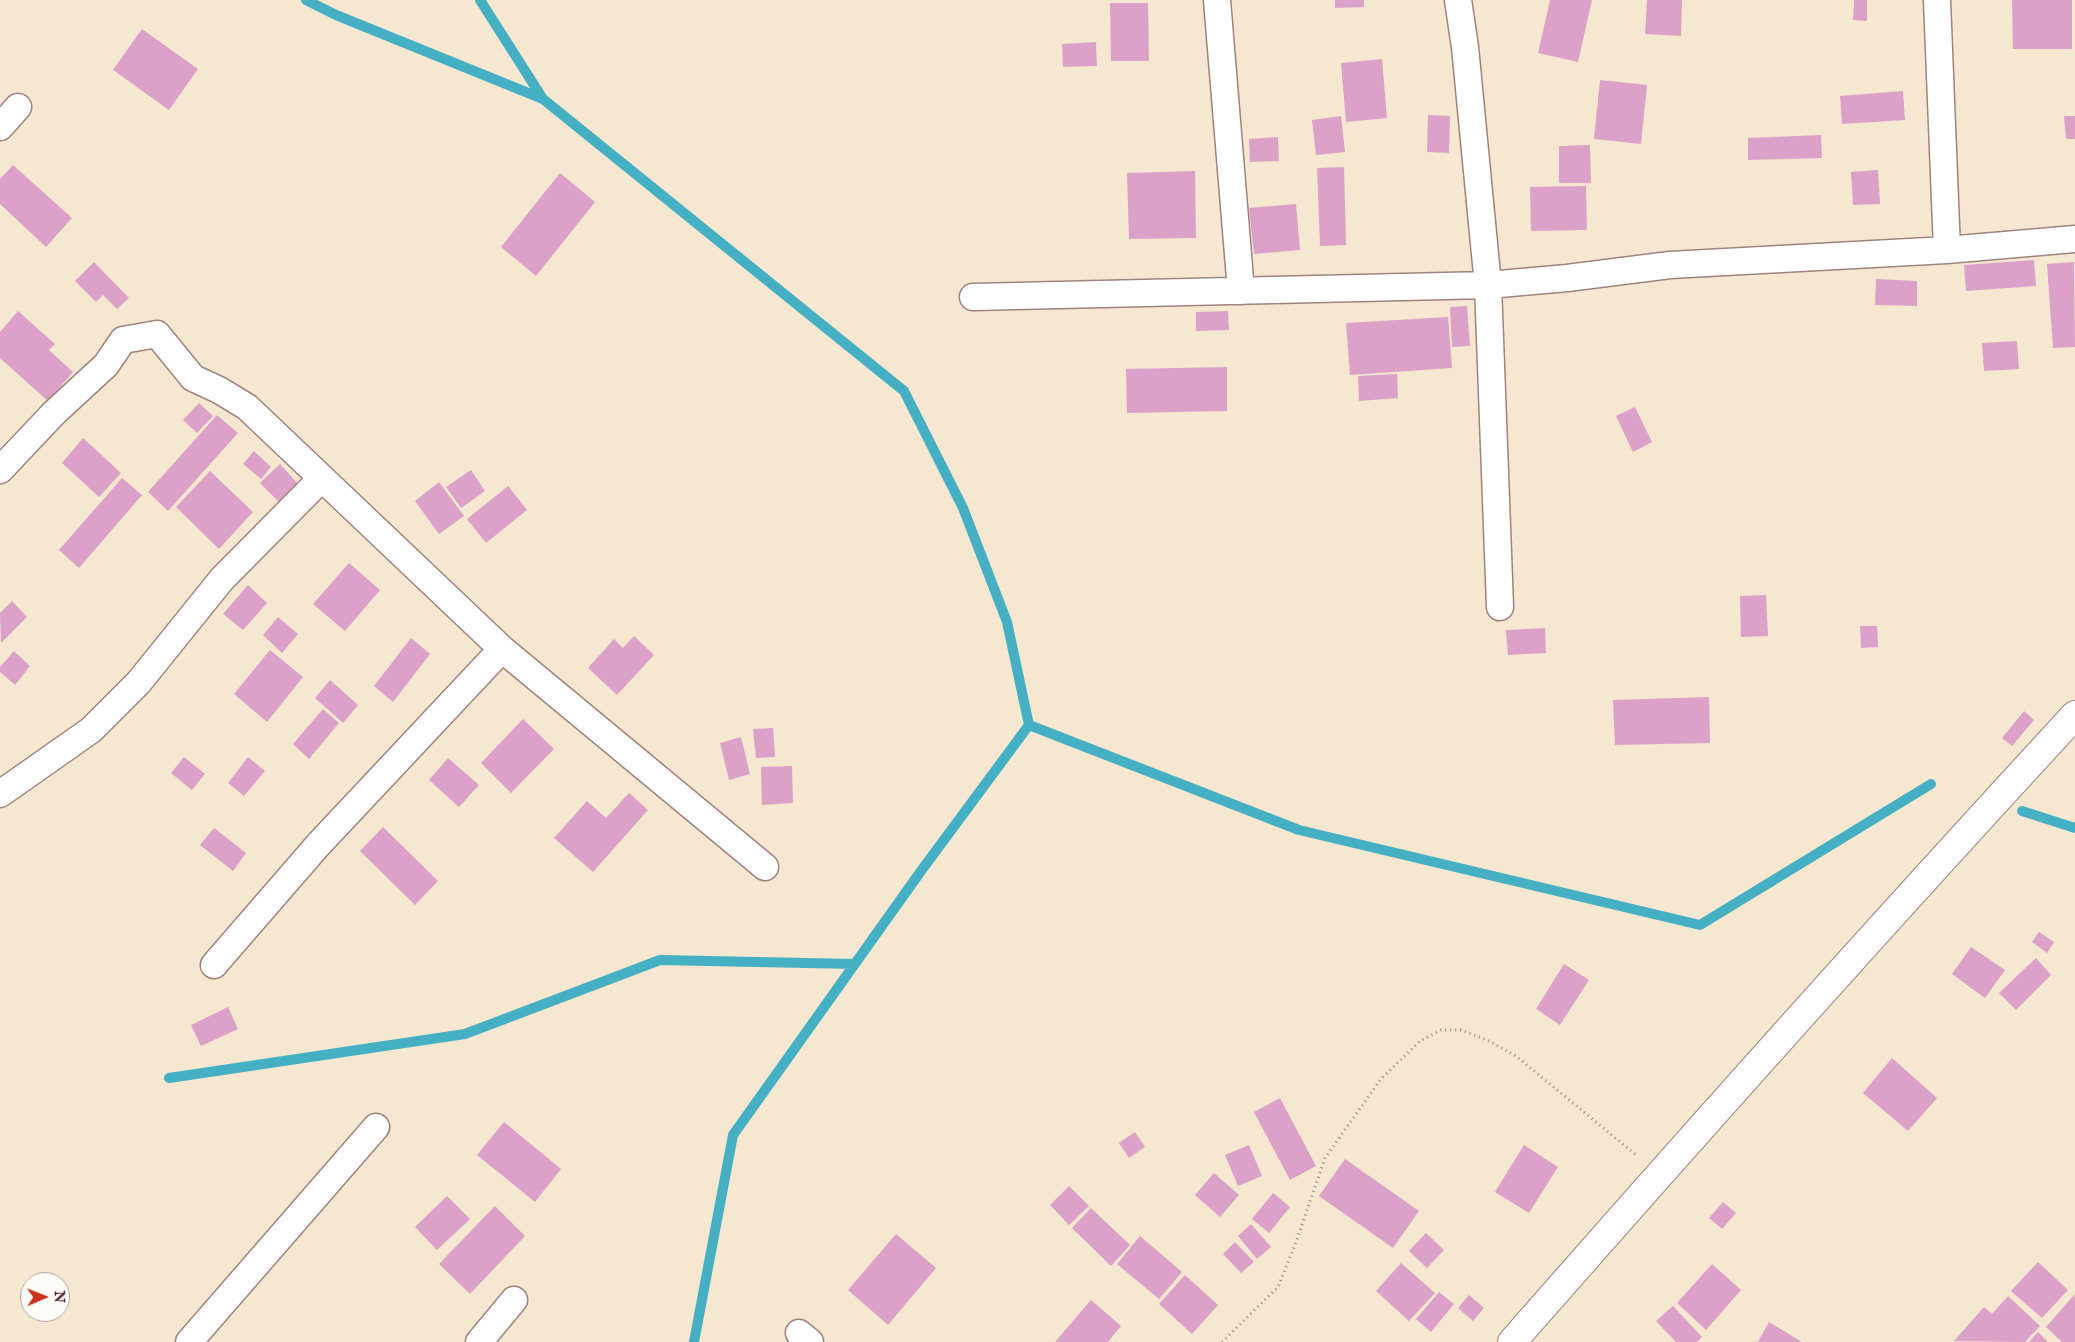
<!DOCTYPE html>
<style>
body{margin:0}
#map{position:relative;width:2075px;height:1342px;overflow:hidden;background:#f5e7d0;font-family:"IM FELL English",serif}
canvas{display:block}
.north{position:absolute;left:20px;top:1272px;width:50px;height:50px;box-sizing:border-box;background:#fdfcf7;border:1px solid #b5a4a5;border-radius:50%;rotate:89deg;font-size:14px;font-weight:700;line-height:20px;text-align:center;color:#4a1f2b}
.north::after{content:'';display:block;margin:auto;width:18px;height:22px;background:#c8321e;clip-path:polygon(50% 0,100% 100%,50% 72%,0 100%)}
</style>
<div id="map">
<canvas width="2075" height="1342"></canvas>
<div class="north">N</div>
</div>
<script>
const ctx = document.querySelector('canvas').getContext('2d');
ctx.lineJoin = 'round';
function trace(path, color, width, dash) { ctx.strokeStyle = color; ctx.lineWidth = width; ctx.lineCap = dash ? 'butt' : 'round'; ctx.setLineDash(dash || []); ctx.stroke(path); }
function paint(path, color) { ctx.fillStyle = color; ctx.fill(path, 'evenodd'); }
trace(new Path2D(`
 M306,0L336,15L543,99
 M480,0L543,99L904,391L963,508L1007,622L1029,725L1299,830L1700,925L1931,784
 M2022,811L2075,828
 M169,1078L465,1034L660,960L855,964
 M694,1342L733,1135L921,871L1029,725`), '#45afc4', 10);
paint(new Path2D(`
 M1335,0H1364V7L1335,8Z
 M1550,0H1592L1578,62L1538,53Z
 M1647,0H1682L1681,36L1645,34Z
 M1854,0H1867V21L1853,20Z
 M2012,0H2072V49H2013Z
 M1110,3H1148L1149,61H1111Z
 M142,29L198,69L169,110L113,70Z
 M1096,42L1097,66L1063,67L1062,44Z
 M1382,59L1387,118L1346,122L1341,63Z
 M1600,80L1647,85L1641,144L1594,139Z
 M1903,91L1905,120L1842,124L1840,96Z
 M1428,115L1450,116L1449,153L1427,152Z
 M1341,116L1345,152L1316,155L1312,120Z
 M2064,116H2075V139H2066Z
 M1821,135L1822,158L1748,160V138Z
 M1278,137L1279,161L1250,162L1249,139Z
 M1590,145L1591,183H1559V146Z
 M13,165L72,218L46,247L0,204V179Z
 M1344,167L1346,245L1320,246L1317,168Z
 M1878,170L1880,204L1853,205L1851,172Z
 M1195,171L1196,238L1129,239L1127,173Z
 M560,173L595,202L536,276L501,247Z
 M1586,186L1587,230L1531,231L1530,187Z
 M1296,204L1300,250L1254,254L1249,208Z
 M2034,260L2036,286L1966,291L1964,265Z
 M94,262L129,298L117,309L103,295L96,302L75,281Z
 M2074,262L2075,347L2053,348L2047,264Z
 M1876,279L1917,281V306L1875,305Z
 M1467,306L1470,346L1452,347L1450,307Z
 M18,311L55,344L49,350L73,372L48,401L0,358V332Z
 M1228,311L1229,330L1196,331V312Z
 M1448,317L1452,368L1350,375L1346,323Z
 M2017,341L2019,369L1984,371L1982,343Z
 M1227,367V411L1127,413L1126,369Z
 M1397,374L1398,398L1359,401L1358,376Z
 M199,403L213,416L197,433L183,420Z
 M1635,407L1652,442L1633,452L1616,416Z
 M217,415L238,433L168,511L148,492Z
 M83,438L121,473L99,497L62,463Z
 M254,451L271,467L261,479L243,464Z
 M280,464L298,484L279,502L260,483Z
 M471,470L485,491L461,508L446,487Z
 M210,471L253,512L219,549L176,507Z
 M122,478L142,495L79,568L59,550Z
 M439,482L464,516L439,534L415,501Z
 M508,486L527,510L486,543L467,519Z
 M349,563L380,590L345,631L313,604Z
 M248,585L267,603L243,630L223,614Z
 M1766,595L1768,636L1741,637L1740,596Z
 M12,601L27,617L1,643L0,613Z
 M278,617L298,634L282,653L263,635Z
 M1860,626H1877L1878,647L1861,648Z
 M1545,628L1546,653L1508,655L1506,630Z
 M634,636L654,655L617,695L588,668L614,639L623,648Z
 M411,638L430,654L393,702L374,686Z
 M270,650L303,677L267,722L234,694Z
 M14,651L30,666L15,685L0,672V667Z
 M330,680L358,705L343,723L315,698Z
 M1709,697L1710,743L1615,745L1613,700Z
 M323,709L339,723L309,759L293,744Z
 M2024,711L2034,720L2012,746L2002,738Z
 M523,719L554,749L511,793L481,763Z
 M773,728L775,757L756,758L753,729Z
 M741,737L750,774L729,780L720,743Z
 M184,757L205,774L192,790L171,773Z
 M248,757L265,771L244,796L228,783Z
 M448,758L479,785L459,807L429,780Z
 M792,766L793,803L762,805L761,767Z
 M629,793L648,810L593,872L554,838L587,801L606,818Z
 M383,827L438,881L415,905L360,851Z
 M214,828L246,853L233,871L200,845Z
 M2039,932L2054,942L2047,953L2032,942Z
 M1971,947L2005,970L1985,998L1952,974Z
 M2036,958L2051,975L2016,1010L1999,993Z
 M1564,964L1589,980L1560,1025L1536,1009Z
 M228,1007L238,1029L201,1046L191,1025Z
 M1892,1058L1937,1098L1908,1131L1863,1093Z
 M1280,1098L1316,1166L1290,1180L1254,1112Z
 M504,1122L561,1169L535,1202L477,1155Z
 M1135,1132L1145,1147L1129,1158L1119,1143Z
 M1249,1145L1262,1176L1238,1186L1225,1155Z
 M1524,1145L1558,1167L1529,1213L1495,1192Z
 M1345,1159L1419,1211L1393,1248L1319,1196Z
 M1214,1173L1239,1195L1220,1217L1195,1195Z
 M1069,1186L1089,1206L1069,1225L1050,1205Z
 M1273,1193L1290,1207L1269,1233L1252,1219Z
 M447,1196L470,1219L437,1250L415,1227Z
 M1723,1202L1736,1213L1722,1229L1709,1218Z
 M495,1206L525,1236L470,1294L439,1264Z
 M1091,1208L1130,1245L1111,1266L1072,1228Z
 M1251,1224L1271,1247L1257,1259L1238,1236Z
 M1426,1233L1444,1250L1427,1268L1409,1251Z
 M896,1234L936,1268L888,1325L848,1290Z
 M1140,1236L1182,1272L1159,1299L1117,1264Z
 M1235,1242L1254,1262L1241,1273L1223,1254Z
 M2038,1262L2068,1290L2042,1318L2011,1291Z
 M1401,1263L1435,1293L1409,1321L1376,1291Z
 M1712,1264L1741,1290L1706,1330L1677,1303Z
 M1185,1275L1218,1305L1192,1334L1159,1304Z
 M1439,1292L1454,1304L1431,1332L1416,1319Z
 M2075,1294V1342H2062L2046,1327Z
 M1469,1295L1484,1308L1473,1321L1458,1308Z
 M2008,1296L2040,1326L2025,1342L1954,1341L1984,1307L1992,1314Z
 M1091,1300L1121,1326L1108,1342H1055Z
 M1673,1306L1702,1337L1697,1342H1676L1656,1321Z
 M1769,1322L1802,1342H1758Z
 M2038,1332L2048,1342H2029Z`), '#dba1c9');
const minor = new Path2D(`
 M1217,0L1241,291
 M1458,0L1465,47L1488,285L1500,607
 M1937,0L1947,250
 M0,127L18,107
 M973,297L1488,285L1567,278L1670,265L1947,250L2075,239
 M0,470L54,413L106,365L123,340L157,334L193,378L219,390L247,407L502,649L765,867
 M0,794L91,730L139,682L222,579L322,478
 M214,965L318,845L502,649
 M799,1333L810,1342
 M189,1342L376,1127
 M479,1342L514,1300`);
const tertiary = new Path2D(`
 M1512,1342C1697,1131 1884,922 2075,715`);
trace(minor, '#a0837e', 29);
trace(tertiary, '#a0837e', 30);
trace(new Path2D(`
 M1222,1342L1278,1287L1295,1245L1325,1158L1381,1079L1420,1041L1441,1030H1461L1487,1040L1516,1056L1636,1155`), '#a0837e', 3, [1, 4]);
trace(minor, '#fff', 26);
trace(tertiary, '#fff', 28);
</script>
